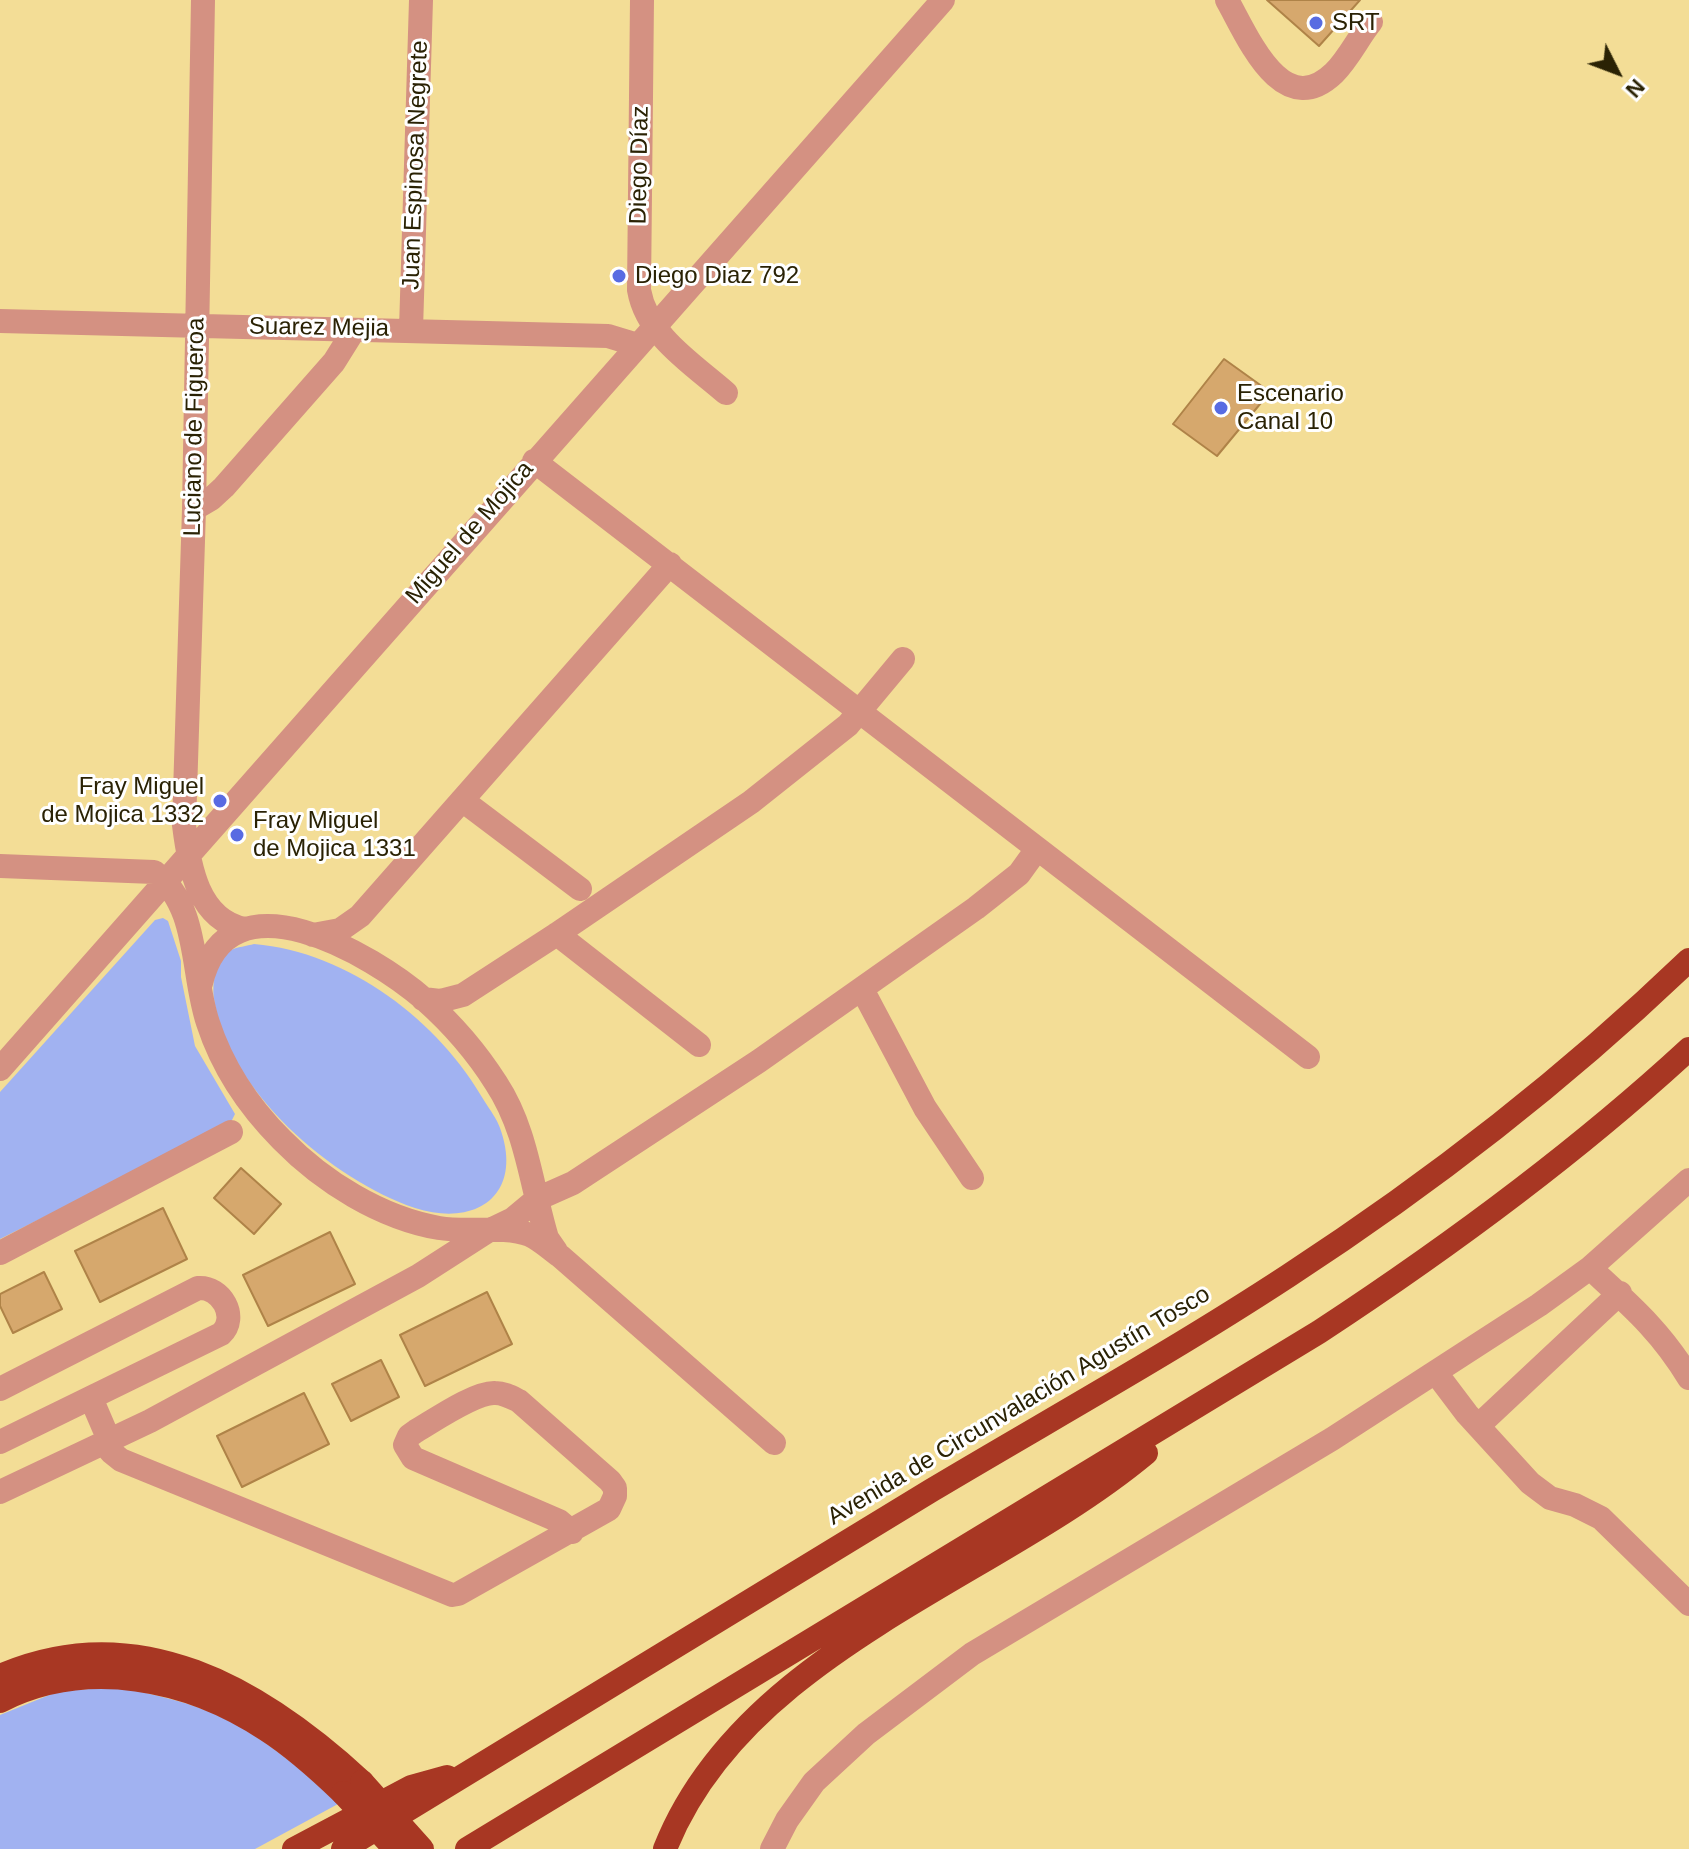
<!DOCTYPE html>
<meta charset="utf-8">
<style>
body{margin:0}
#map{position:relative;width:1689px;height:1849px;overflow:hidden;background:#f3dd96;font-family:Helvetica,sans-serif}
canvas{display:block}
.north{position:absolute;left:1577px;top:32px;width:80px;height:80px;-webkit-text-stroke:6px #fff;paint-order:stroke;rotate:132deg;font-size:22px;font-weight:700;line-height:32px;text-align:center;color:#2a2204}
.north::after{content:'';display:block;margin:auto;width:28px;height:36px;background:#2a2204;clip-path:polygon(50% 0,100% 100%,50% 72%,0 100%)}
</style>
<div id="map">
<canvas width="1689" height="1849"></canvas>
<div class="north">N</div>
</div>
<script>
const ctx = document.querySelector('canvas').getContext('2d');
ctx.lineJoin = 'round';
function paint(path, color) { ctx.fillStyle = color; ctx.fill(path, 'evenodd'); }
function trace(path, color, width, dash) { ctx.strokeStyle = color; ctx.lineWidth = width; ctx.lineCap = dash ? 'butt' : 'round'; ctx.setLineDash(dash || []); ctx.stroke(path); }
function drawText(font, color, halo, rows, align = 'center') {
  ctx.font = font + ' Helvetica,sans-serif'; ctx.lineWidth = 6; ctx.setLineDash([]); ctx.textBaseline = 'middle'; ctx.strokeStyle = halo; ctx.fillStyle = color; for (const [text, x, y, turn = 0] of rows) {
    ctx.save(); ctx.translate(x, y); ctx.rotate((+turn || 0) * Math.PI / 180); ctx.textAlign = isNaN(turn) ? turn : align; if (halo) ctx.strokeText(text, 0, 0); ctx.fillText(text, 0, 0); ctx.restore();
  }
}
paint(new Path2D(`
 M163,918L168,921L181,961V977L195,1046L235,1114L230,1124L0,1239V1092L155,920Z
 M254,944C349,952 439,1021 485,1102C490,1110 497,1119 500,1128C524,1194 477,1228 415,1208C332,1180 227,1090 214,999C212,983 215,959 231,950C237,947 247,946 254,944Z
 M119,1687C155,1695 192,1702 225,1719C266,1739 305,1772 338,1804L255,1849H0V1715L59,1691Z`), '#a1b2f1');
const building = new Path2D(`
 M1267,0H1360L1319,46Z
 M1224,359L1270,392L1217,456L1173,424Z
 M241,1168L281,1204L254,1234L214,1198Z
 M163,1208L187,1259L100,1302L75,1251Z
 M330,1232L355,1284L268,1326L243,1275Z
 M44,1272L62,1309L13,1333L0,1306V1294Z
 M487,1292L512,1344L425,1386L400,1335Z
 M381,1360L399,1397L351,1421L332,1384Z
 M304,1393L329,1444L242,1487L217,1436Z`);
paint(building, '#d6a86d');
trace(building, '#af8348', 2);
trace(new Path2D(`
 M203,0L194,509L184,825C189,866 198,920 245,929
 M642,0L639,290C647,336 693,364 726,393
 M1227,0C1247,35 1282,123 1334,73C1349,58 1358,38 1371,22
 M0,321L608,336L631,343L636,347
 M411,330L421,0
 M534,461L1308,1057
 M194,509L211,499L224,487L334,362L354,330
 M462,800L580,889
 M0,866L154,872C200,906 191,973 208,1023C223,1069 248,1106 282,1140C323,1182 381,1218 439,1228C468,1233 502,1225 530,1235C541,1240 550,1249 560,1256L774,1443
 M557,934L699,1045
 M313,935L340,930L360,916L670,564
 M201,983C228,869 372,954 425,1000C452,1024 477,1053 496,1083C527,1130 531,1185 547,1238L556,1251
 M862,989L925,1108L972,1178
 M423,999L440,1001L463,995L557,934L751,802L848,725L903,659
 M0,1069L943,0
 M0,1253L231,1132
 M1590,1268C1630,1305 1660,1330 1689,1378
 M1436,1373L1467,1414L1530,1483L1550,1498L1575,1505L1601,1518L1689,1604
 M0,1389L198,1288C221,1286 239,1317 221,1334L0,1442
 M91,1398L109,1440L111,1452L121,1460L452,1595L458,1594L609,1509L615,1496V1488L610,1481L519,1401C511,1397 504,1393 495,1393C475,1392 435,1420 416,1431L409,1436L405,1445L413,1458L559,1521L572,1532
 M1478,1426L1620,1293
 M0,1492L150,1421L418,1276L488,1231L513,1219L537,1199L573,1183L759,1061L976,908L1019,874L1037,849
 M772,1849L787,1820L814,1782L866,1734L972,1654L1332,1439L1539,1305L1590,1268L1689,1180`), '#d49182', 24);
trace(new Path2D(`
 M0,1676C138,1616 261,1689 362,1782
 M0,1701C86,1657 189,1678 267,1730C295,1748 319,1770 343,1793
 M294,1849L411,1787L447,1777
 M343,1849C540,1730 735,1608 932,1490C1051,1419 1172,1352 1288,1276C1431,1183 1565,1079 1689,960
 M467,1849L1319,1332C1450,1246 1574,1155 1689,1049
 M665,1849C743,1651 994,1580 1146,1453`), '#a83723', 24);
trace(new Path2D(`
 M362,1782L422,1849
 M343,1793L395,1849`), '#a83723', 24);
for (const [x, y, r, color] of [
 [1316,23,8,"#586be2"],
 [619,276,8,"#586be2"],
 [1221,408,8,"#586be2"],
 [220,801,8,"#586be2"],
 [237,835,8,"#586be2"]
]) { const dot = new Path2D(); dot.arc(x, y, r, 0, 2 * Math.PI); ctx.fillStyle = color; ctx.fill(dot); trace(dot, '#fff', 3); }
drawText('24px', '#2a2204', '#fff', [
 ["SRT",1332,23],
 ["Diego Diaz 792",635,276],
 ["Escenario",1237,394],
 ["Canal 10",1237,422],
 ["Fray Miguel",204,787,"right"],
 ["de Mojica 1332",204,815,"right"],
 ["Fray Miguel",253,821],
 ["de Mojica 1331",253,849]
], 'left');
drawText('24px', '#2a2204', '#fff', [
 ["Juan Espinosa Negrete",416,165,-88],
 ["Diego Díaz",640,165,-89],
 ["Suarez Mejia",319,328,1],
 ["Luciano de Figueroa",195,427,-89],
 ["Miguel de Mojica",470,533,-49],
 ["Avenida de Circunvalación Agustín Tosco",1019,1406,-31]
]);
</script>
